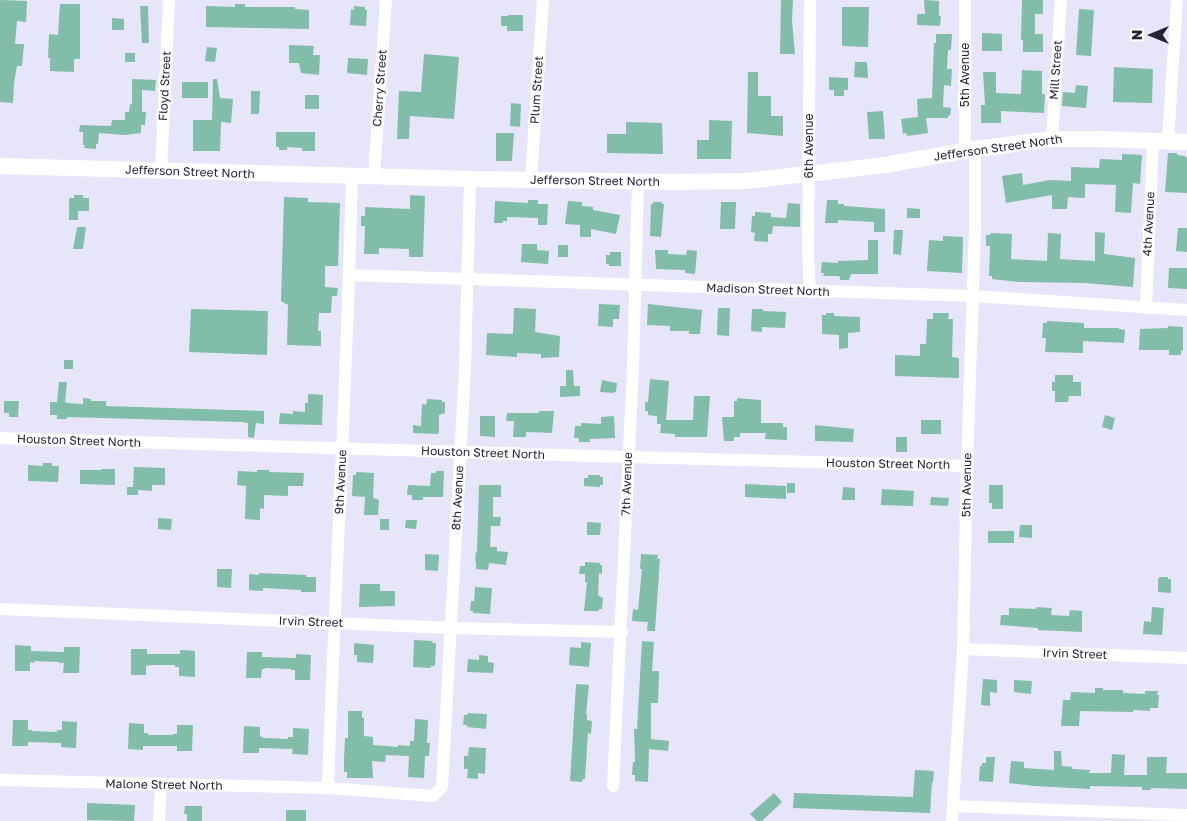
<!DOCTYPE html>
<style>
body{margin:0}
#map{position:relative;width:1187px;height:821px;overflow:hidden;background:#e7e5fa;font-family:"Golos Text",sans-serif}
canvas{display:block}
.north{position:absolute;left:1127px;top:10px;width:50px;height:50px;-webkit-text-stroke:4px #fff;paint-order:stroke;rotate:270deg;font-size:14px;font-weight:700;line-height:20px;text-align:center;color:#252235}
.north::after{content:'';display:block;margin:auto;width:18px;height:22px;background:#252235;clip-path:polygon(50% 0,100% 100%,50% 72%,0 100%)}
</style>
<div id="map">
<canvas width="1187" height="821"></canvas>
<div class="north">N</div>
</div>
<script>
const ctx = document.querySelector('canvas').getContext('2d');
ctx.lineJoin = 'round';
function paint(path, color) { ctx.fillStyle = color; ctx.fill(path, 'evenodd'); }
function trace(path, color, width, dash) { ctx.strokeStyle = color; ctx.lineWidth = width; ctx.lineCap = dash ? 'butt' : 'round'; ctx.setLineDash(dash || []); ctx.stroke(path); }
function drawText(font, color, halo, rows, align = 'center') {
  ctx.font = font + ' "Golos Text",sans-serif'; ctx.lineWidth = 5; ctx.setLineDash([]); ctx.textBaseline = 'middle'; ctx.strokeStyle = halo; ctx.fillStyle = color; for (const [text, x, y, turn = 0] of rows) {
    ctx.save(); ctx.translate(x, y); ctx.rotate((+turn || 0) * Math.PI / 180); ctx.textAlign = isNaN(turn) ? turn : align; if (halo) ctx.strokeText(text, 0, 0); ctx.fillText(text, 0, 0); ctx.restore();
  }
}
paint(new Path2D(`
 M0,0L27,1L26,22L17,21L15,44H24L22,66H17L14,83L13,103L0,102Z
 M781,0H793L792,21L795,54H780Z
 M924,0L939,1V16H941L940,26L917,25V14H925Z
 M1022,0H1043V14H1035V34H1043V52H1023V40H1021Z
 M60,4H80V59H74V72L50,71V58H48L49,34L58,35Z
 M235,4H245V7H295V9L309,10V29L206,27V6L235,7Z
 M140,6H148L149,43H142Z
 M354,6L365,7V10H367L366,26L350,25L351,9L354,10Z
 M842,7H869L868,47L842,46Z
 M1079,9L1094,10L1091,56L1076,55Z
 M508,15H523V31H507V26H501V16H508Z
 M112,18L124,19V30H112Z
 M982,33L1002,34V51H982Z
 M936,34H952L951,50H948L947,69H952L951,86L944,85L943,107L951,108L950,116L948,115V118H926L928,133L907,136L906,133L903,134L901,119L918,117L917,99L932,98L934,43H936Z
 M289,45L314,46L313,55H320L319,75L301,73L299,63H289Z
 M207,47L217,48L215,62L205,61Z
 M125,53H135V62H125Z
 M424,54L459,57L454,119L410,116L409,139H397L399,91L421,92Z
 M348,58L368,59L367,75L347,73Z
 M855,62H867L868,78L854,77Z
 M1114,67L1153,69L1152,103L1113,102Z
 M1022,70L1042,71V94H1045L1044,113L1001,111V123H981V105H985L983,72H996V93L1021,94Z
 M748,72H758V96H771V116H783V136L747,133Z
 M829,77L848,78V90H844V96H834V90H829Z
 M132,79L156,80L155,91L142,90V112H146L145,125H141V133L125,135L99,133L98,144H96V149L84,148L85,145H83V132H79L80,125L111,126L112,120H125V112H129L130,104H132Z
 M213,79H217L220,98L233,99L231,123L221,122L220,151H193V120H212Z
 M182,82H208V98H182Z
 M1076,85L1088,86L1086,108L1062,106L1063,92L1075,93Z
 M251,91H260L259,114H251Z
 M305,95H319V109H305Z
 M511,103L521,104L520,127L510,126Z
 M883,111L885,139H869L867,112Z
 M709,120L732,121L731,159H697V140H709Z
 M626,122L662,123L663,154L607,153V134H626Z
 M276,132H315V151H302V148L287,147V150H279V147H276Z
 M496,133H514L512,161H496Z
 M1168,153H1177V155L1185,156V157H1187V193L1165,192Z
 M1122,154L1142,155L1140,184L1133,183L1131,213L1115,212L1116,185L1085,184V198L1068,197L1067,209H1052V195L1006,203L1002,176L1022,173L1023,185L1050,180L1071,181V167L1099,168L1100,159L1122,160Z
 M74,195H83V198H89V211H78V220H69V198H74Z
 M410,195L425,196L423,257H409V249L379,248V254H364L365,226H361V216H365V207L410,209Z
 M284,197L308,198V202L340,203L338,266H325V287L338,288L337,296H332L331,313H319L318,331H321V346L287,345L288,305L281,301Z
 M528,200H538V204H548L547,225H538V218L507,217V221H503V223H494L495,201L528,203Z
 M827,200H838V204H844V206L885,209V232H874V222L838,220V223H825Z
 M568,201L582,202V206L593,207V210L620,215L616,234L591,229V237H580V225L565,224Z
 M653,202H662V204H664L661,237L650,236L651,204H653Z
 M721,202H736L735,229H720Z
 M788,203L800,204V227L773,226L772,234H768V242L754,241L755,233L751,232L752,216H755V212L771,213V217L786,218Z
 M907,208L920,209V218H907Z
 M77,227H86L83,249H73Z
 M1178,228H1187V252L1176,251Z
 M894,230H903L901,255L893,254Z
 M1095,232L1105,233L1104,254L1135,258L1133,287L1084,283L1019,282L992,279V276H989L990,246H986V235H990L991,233L1012,234L1011,259L1047,261L1048,233L1061,234L1060,259L1095,261Z
 M943,236L963,237L962,273L927,271L929,240L943,241Z
 M868,240H878V274H851L849,280H840V277L838,276H823L824,273H821L822,262L838,263V261L868,260Z
 M522,244H537V250L549,251L548,264L521,262Z
 M558,245H568V257H558Z
 M655,250H668V254L686,255L687,250L697,251L695,274L685,273V270L656,269Z
 M610,252H621V266H609V264H606V255H610Z
 M1169,268H1187V289L1168,288Z
 M599,304L620,305L619,319H613V327L598,326Z
 M648,304L702,310L700,334H689V331H670V326L647,325Z
 M514,308L536,309L535,332L560,336L559,357L541,358V354L517,353V357L486,355L487,333L513,334Z
 M718,308H730L729,336L717,335Z
 M191,309L268,311L267,355L189,352Z
 M752,309H763V311L786,312L785,328L762,327V332L751,331Z
 M826,313H834V316L860,317V332L848,333V348L839,349V335L822,334V315H826Z
 M933,313H949L948,319H953L952,357L959,358V378L895,376V355L920,356V344H926L927,319H933Z
 M1047,321L1084,323V328H1119V329L1125,330L1124,343L1083,341V353L1045,352L1046,338H1042L1043,323H1047Z
 M1168,326L1183,327V351L1181,350V355H1169V350H1139L1140,329L1168,328Z
 M64,360H73V369H64Z
 M566,370H573L574,386H580V396L560,397V386H566Z
 M1055,375H1073V382H1081V396H1069L1068,402H1055V391H1052V382H1055Z
 M650,379L669,381L666,420H693L694,396H710L707,437H675V434L660,433L661,424H657V416L648,415V411H645V402H648Z
 M602,380L617,383L616,392H614V393L600,392Z
 M59,382H67L65,402L67,403L83,404V398L91,399V401H106V406L264,411V424L256,423L254,438L248,437V423L242,422L67,417V419H57V415H50V402H57Z
 M308,394L323,395L322,425L279,424L280,413L293,414V411L305,412V403H308Z
 M737,398L761,400V423H783V427H787V440L765,439L766,433H740V437H734V441H724L722,417H734V401H737Z
 M427,399L442,400V402H445V413L439,415V432L438,434L413,433V425L421,426L422,404L426,405Z
 M4,401H19L18,417H9V413H4Z
 M539,411H554L552,433L526,432V437H513L514,421H506L507,413H539Z
 M1105,415L1115,418L1112,430L1102,427Z
 M480,416H495V437L480,436Z
 M614,416L615,438L590,439V442H579V438H574L575,426H581V423L601,424V417Z
 M921,420H941V434H921Z
 M815,425L854,429L853,442L815,441Z
 M896,437H907V452H896Z
 M43,463H52V466H59L58,482L28,481V465L43,466Z
 M134,467L165,468V485H152V491L138,490V495H127V487H133Z
 M102,469H115V485L80,484V470H102Z
 M257,470H269V472L304,473L303,486H288V496L264,495V509L260,508V520L245,519L246,486L237,485L238,471L257,472Z
 M436,471H444L443,497H423V500H412V495H407L408,485L430,486L431,473H436Z
 M356,472L374,473L373,498L379,500L378,515H364L365,497L352,496L353,475H356Z
 M588,475H600V477H603V485H600V487L584,486V478H588Z
 M787,483H795V493H787Z
 M745,484L786,486V499L745,497Z
 M479,485H501V497H493V517H501L500,526H491L490,547H497V551L508,552L506,565L489,563L488,570L476,569V561H475L476,552H477Z
 M989,485H1003V509H992V503H989Z
 M843,487L855,488V500H842Z
 M882,489L914,491L913,506L881,505Z
 M931,497L949,498L948,506L930,505Z
 M158,518L172,519L171,530L158,529Z
 M380,519H389V530H380Z
 M406,520H417L416,529L405,528Z
 M587,522L601,523L600,535H587Z
 M1020,525H1032V538L1019,537Z
 M988,531H1014V543H988Z
 M425,554L439,555L438,571L425,570Z
 M641,554L658,555L657,559H660L655,631H647L648,622L632,621L633,609L638,610L642,569H640Z
 M585,562L600,563V565H602V574L599,573L598,595L603,598L602,609H599V611H584L587,582H585V574H579L580,566H585Z
 M217,569H232L231,588L217,587Z
 M259,573L306,575V577H316V592H301V590L263,588V591L249,590V574L259,575Z
 M1160,577H1168V579H1171V593L1158,592V579Z
 M360,584H380V591H395V606L359,607Z
 M475,587L492,588L490,614L473,613V611H470L471,601H474Z
 M1037,607L1052,608L1051,615L1069,616L1070,610L1082,611V632L1038,630V628L1000,625L1001,615H1009V608L1036,609Z
 M1152,607L1164,608L1162,635L1143,634L1144,621L1151,622Z
 M414,640L433,641L432,643H436L435,666H431V668L413,667Z
 M642,641L654,642L652,671H659L658,703H651V739L669,741L668,751L649,749L648,782L635,781V775H632L633,762H635L634,729H637Z
 M581,642L591,643L589,667L569,665L570,647L581,648Z
 M354,643L374,645L373,663L357,662V655H354Z
 M15,645L31,646V651L64,652V647H80L79,673H63L64,663H59V662L34,661V663L30,662V671H15Z
 M131,649H147V654H180V650L195,651V677L179,676V667H175V665H150L146,666V675H131Z
 M247,652H262V657L296,658V654L311,655L310,680H295V670H291V669L265,668V669H262L261,678H246Z
 M479,655L488,656V662L494,663L493,673L467,672L468,659L479,660Z
 M983,679L997,680V693L990,692V706L981,705Z
 M1014,680L1032,681L1031,694L1014,692Z
 M576,684L589,685L586,714H587V720L592,721L591,734L588,733L585,779H583L582,782L570,781Z
 M1095,688H1103V690H1123V693L1145,694V691H1158L1157,695H1159L1158,708H1150V711L1133,710V712L1080,711L1079,726H1061L1063,700H1070L1071,692L1095,693Z
 M348,711H362V718H364V736L373,737V745L398,747V745L410,746V741H414L415,719L428,720L427,743H430L429,756H425L424,778L408,777L409,756L386,755L385,762L372,761L373,778H347V772H344V759L345,738H348Z
 M468,713L487,714L486,729L467,727V725H463L464,715H467Z
 M13,720H28V730H32V731L57,732V730H62V721L77,722L76,748L61,747V743L28,742V746H12Z
 M129,723L144,724V733H148V735H173V734H177V725H193L192,751H177V746H143V750L128,749Z
 M244,726L260,727V736L264,738L288,739V737H293V728L309,729L308,755L292,754L293,749L259,748V753H243Z
 M469,747L486,748L485,774L478,773V779L467,778L468,769H464V756H468Z
 M1054,751H1061L1062,766L1072,767V769L1090,770L1089,773H1111L1112,754L1125,755L1124,775H1147V757H1167L1166,773H1187V789L1151,788V790H1142V787L1090,786V789L1034,786L1009,783L1011,761L1024,762V768L1054,770Z
 M986,757H995L993,782L979,781L980,766H982V763H986Z
 M915,770L934,771L933,783L932,782L930,813L793,808L794,793L913,797Z
 M774,793L782,802L762,821H757L750,814Z
 M87,803L135,805L134,821L87,820Z
 M185,806H202V821H187V814H184Z
 M286,810H306V821H286Z`), '#81bda8');
trace(new Path2D(`
 M810,0L808,252L810,292
 M965,0V151
 M1052,139L1061,0
 M1168,141L1177,0
 M161,172L169,0
 M374,177L386,0
 M531,179L543,0
 M349,275L973,296L1187,310
 M1146,308L1153,141
 M0,438L627,457L967,466
 M0,609L451,628L622,632
 M963,649L1187,658
 M0,780L328,788L433,796L442,787L465,368L470,179
 M613,786L633,368L638,182
 M328,788C335,584 347,380 352,175
 M954,806L1187,815
 M159,821L161,785
 M952,821L963,649L967,466L975,228V149`), '#fff', 12);
trace(new Path2D(`
 M0,166L470,179L672,182L746,181L885,165L975,149L1052,139H1099L1187,142`), '#fff', 16);
drawText('12px', '#252235', '#fff', [
 ["Mill Street",1056,70,-86],
 ["5th Avenue",965,75,-90],
 ["Floyd Street",165,86,-87],
 ["Cherry Street",380,88,-86],
 ["Plum Street",537,90,-86],
 ["6th Avenue",809,146,-90],
 ["Jefferson Street North",998,148,-8],
 ["Jefferson Street North",190,172,2],
 ["Jefferson Street North",595,181,1],
 ["4th Avenue",1149,224,-87],
 ["Madison Street North",768,290,2],
 ["Houston Street North",79,441,2],
 ["Houston Street North",483,453,2],
 ["Houston Street North",888,464,1],
 ["9th Avenue",341,482,-87],
 ["7th Avenue",627,484,-88],
 ["5th Avenue",967,485,-89],
 ["8th Avenue",458,498,-87],
 ["Irvin Street",311,622,2],
 ["Irvin Street",1075,654,2],
 ["Malone Street North",164,785,1]
]);
</script>
